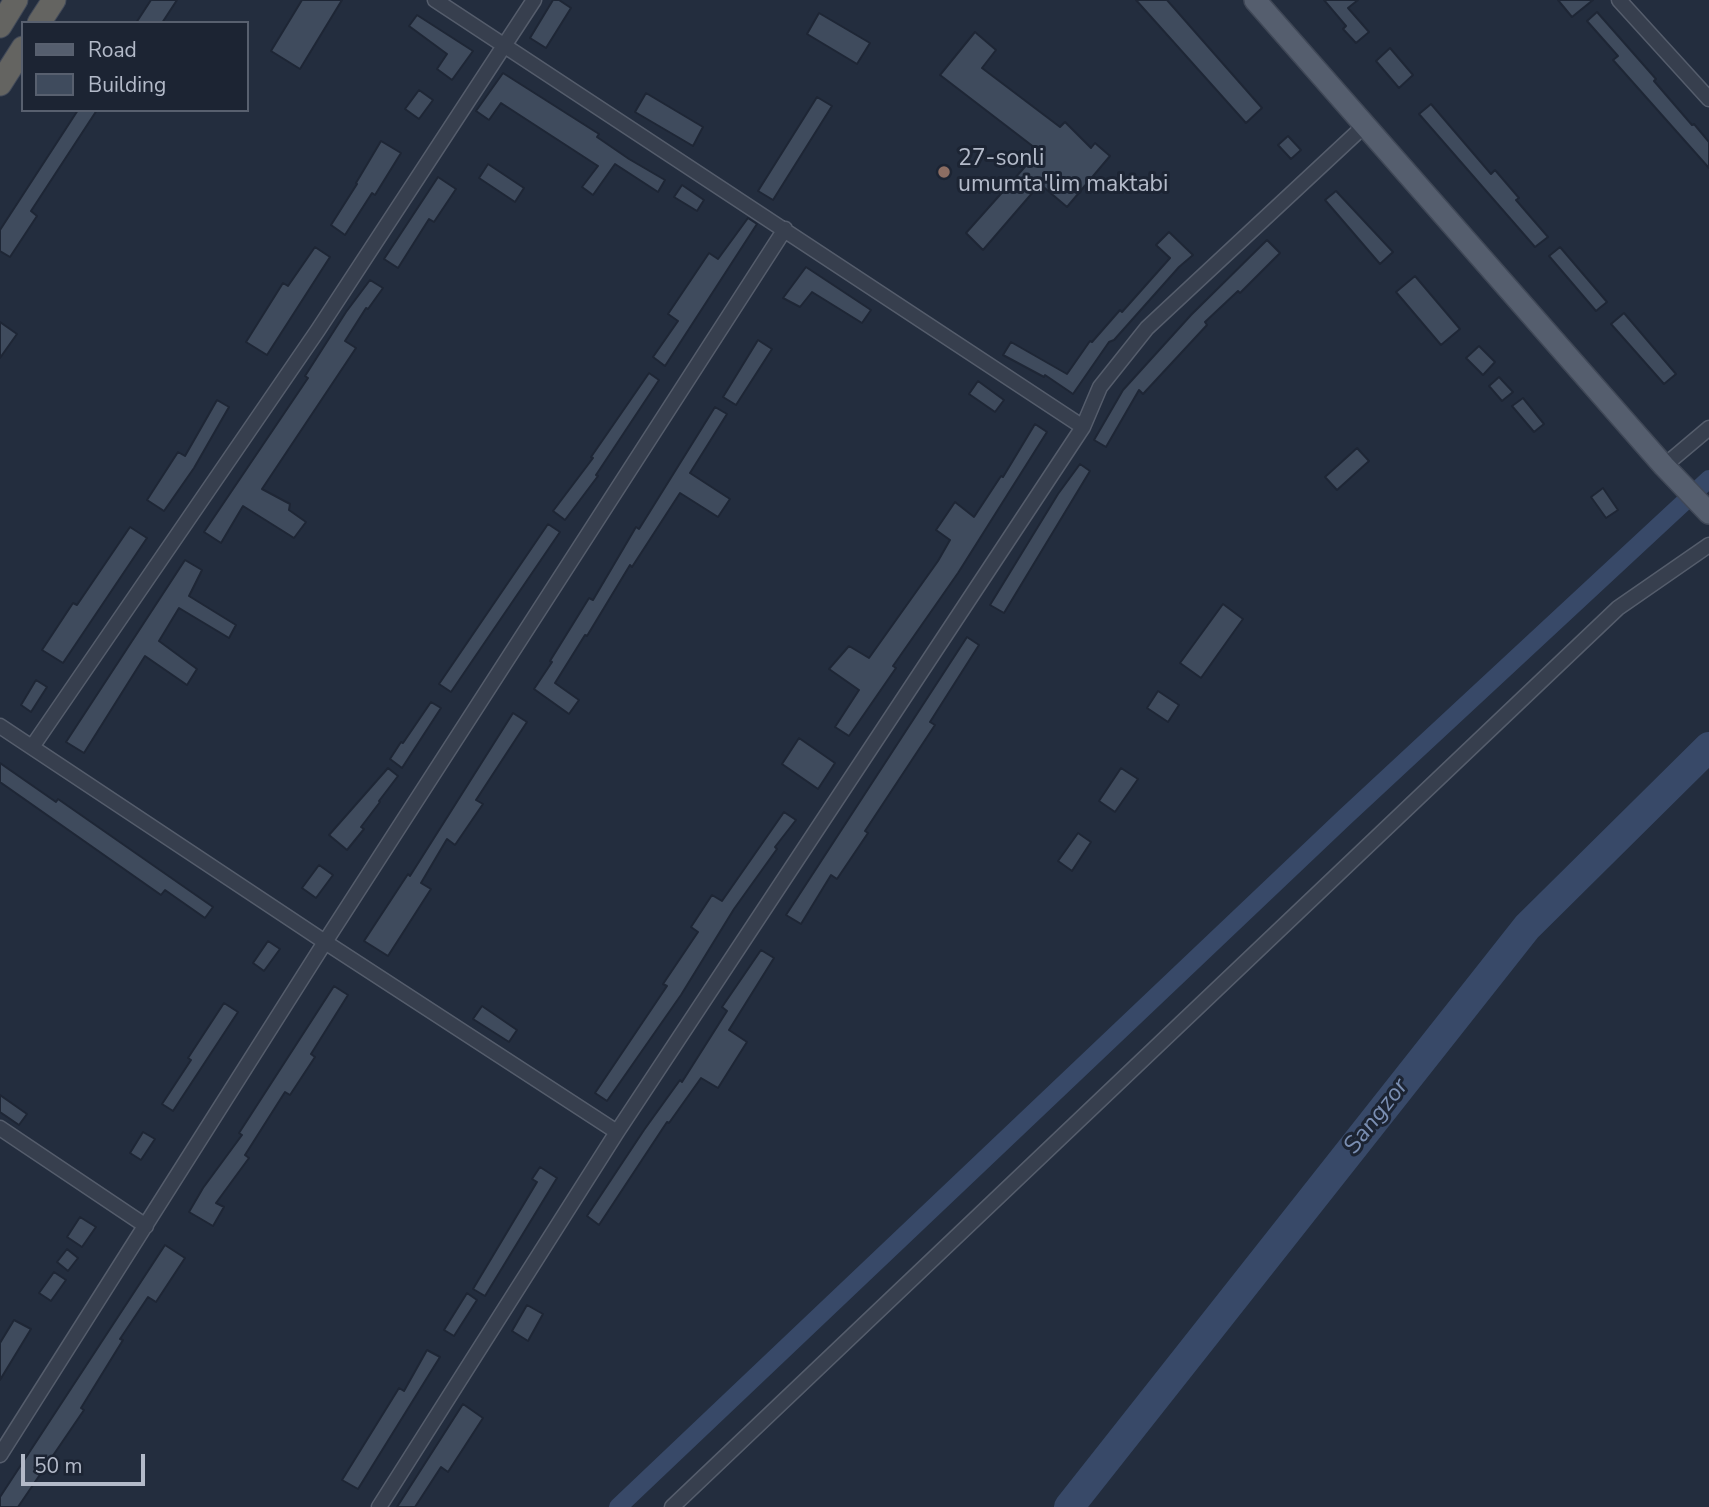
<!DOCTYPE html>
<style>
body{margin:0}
#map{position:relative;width:1709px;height:1507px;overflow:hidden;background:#232d3e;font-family:"Nunito Sans",sans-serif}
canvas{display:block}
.legend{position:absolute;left:21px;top:21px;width:228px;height:91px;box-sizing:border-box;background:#1c2433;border:2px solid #58606f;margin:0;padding:9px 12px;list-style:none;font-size:21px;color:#b3bac9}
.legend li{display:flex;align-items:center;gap:14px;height:35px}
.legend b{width:35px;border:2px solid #58606f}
.scale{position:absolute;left:21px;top:1454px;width:124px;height:32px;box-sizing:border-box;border:4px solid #b3bac9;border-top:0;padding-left:9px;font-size:21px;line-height:24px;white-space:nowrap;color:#b3bac9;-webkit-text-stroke:5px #1c2433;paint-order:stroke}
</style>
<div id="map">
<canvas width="1709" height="1507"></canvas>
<ul class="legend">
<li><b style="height:9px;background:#555e6e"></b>Road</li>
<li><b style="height:19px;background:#3f4b5d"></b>Building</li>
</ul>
<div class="scale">50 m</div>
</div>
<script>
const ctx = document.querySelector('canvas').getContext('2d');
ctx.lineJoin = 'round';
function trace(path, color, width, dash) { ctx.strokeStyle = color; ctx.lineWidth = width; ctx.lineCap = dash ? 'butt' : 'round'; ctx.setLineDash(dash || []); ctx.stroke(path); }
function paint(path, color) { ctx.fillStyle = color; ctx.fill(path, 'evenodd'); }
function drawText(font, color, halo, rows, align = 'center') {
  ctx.font = font + ' "Nunito Sans",sans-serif'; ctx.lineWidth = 6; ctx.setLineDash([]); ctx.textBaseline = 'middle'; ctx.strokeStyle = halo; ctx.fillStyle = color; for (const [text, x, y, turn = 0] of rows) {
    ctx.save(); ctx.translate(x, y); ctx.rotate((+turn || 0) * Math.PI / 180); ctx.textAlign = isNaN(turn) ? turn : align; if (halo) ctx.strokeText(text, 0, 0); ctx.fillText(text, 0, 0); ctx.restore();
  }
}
trace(new Path2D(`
 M618,1507L1345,817L1709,479`), '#384968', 18);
trace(new Path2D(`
 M1069,1507L1527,927L1709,747`), '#384968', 30);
const building = new Path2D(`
 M151,0H177L162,23H136Z
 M302,0H342L300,69L271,51Z
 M553,0H559L571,8L546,48L530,38Z
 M1136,0H1167L1262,108L1246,123Z
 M1324,0H1358L1348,8L1369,32L1356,43L1343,29L1346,26Z
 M1558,0H1593L1572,17Z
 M1597,12L1656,79L1654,81L1692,125L1694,124L1709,142V168L1613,60L1618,56L1587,21Z
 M819,13L870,43L857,64L807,34Z
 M417,15L473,51L452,80L437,69L447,54L409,26Z
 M975,32L996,50L982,68L1060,127L1065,122L1091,148L1095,143L1110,156L1067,207L1040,184L983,250L966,233L1039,151L940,75Z
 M1390,48L1413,75L1399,88L1376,61Z
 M503,73L599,134L597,137L629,159L665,180L658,192L615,164L593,195L582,187L598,166L501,103L489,120L476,111Z
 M419,90L433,100L419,119L405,109Z
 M646,93L703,127L693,146L635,112Z
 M817,97L832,106L773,200L758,191Z
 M1431,104L1491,174L1495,170L1519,198L1516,200L1548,237L1535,247L1419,114Z
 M78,110H97L31,211L37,216L10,257L0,251V230Z
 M1288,136L1301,150L1291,159L1278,145Z
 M381,141L401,153L375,195L372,193L345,235L331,225L357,184L356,183Z
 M488,164L524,188L515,202L479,178Z
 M438,177L456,189L434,222L429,219L398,268L384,259Z
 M682,185L704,200L697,211L674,197Z
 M1336,191L1393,252L1380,264L1325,200Z
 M748,218L757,224L665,366L653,357L678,321L668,314L709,253L718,259Z
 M1169,232L1193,255L1179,267L1114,340L1109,342L1073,394L1045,375L1044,377L1003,355L1011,342L1067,374L1090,341L1092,342L1120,310L1122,312L1170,258L1156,245Z
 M1267,240L1280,253L1240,293L1238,291L1205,322L1207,325L1143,394L1139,390L1106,447L1094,440L1123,390L1191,315Z
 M315,247L330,257L267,355L246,342L283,283L288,286Z
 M1560,247L1607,302L1596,311L1549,256Z
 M806,267L871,310L862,323L812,292L800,307L783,298Z
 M1415,276L1460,329L1441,345L1396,292Z
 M370,280L383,288L368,309L366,308L345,341L356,348L262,489L290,504L289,510L306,522L294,538L243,506L221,543L204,532L308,378L305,376L346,312Z
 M1624,313L1676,374L1664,384L1611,324Z
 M0,322L17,334L0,358Z
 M758,340L772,349L736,405L723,397Z
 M1479,346L1495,362L1483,375L1466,358Z
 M649,373L659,380L596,475L598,476L565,520L553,511L593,458L591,457Z
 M1499,377L1513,392L1502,401L1489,386Z
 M978,381L1004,400L995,412L969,394Z
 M1523,398L1544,424L1534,432L1512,406Z
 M217,400L229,407L194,468L164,511L147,500L178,452L185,456Z
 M715,407L727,414L690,473L730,499L718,517L680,493L632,567L630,565L587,636L585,635L555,683L579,700L569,714L534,689L552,662L550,661L589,598L593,600L636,527L639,529Z
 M1035,424L1047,432L958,573L893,666L896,668L849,736L835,727L859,690L829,669L849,646L869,658L938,561L950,540L936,530L955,502L974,517L1001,476L1003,477Z
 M1357,448L1369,461L1337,490L1325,477Z
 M1080,464L1090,471L1004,613L990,605L1058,494Z
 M1603,488L1618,510L1606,518L1591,497Z
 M548,524L560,532L451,692L439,684Z
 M130,527L147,538L63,663L42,650L73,603L77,605Z
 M185,560L202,570L189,596L236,625L229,638L179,608L159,641L197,669L187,685L145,656L84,753L66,742Z
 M1223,604L1243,619L1201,678L1180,663Z
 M967,637L979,645L930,722L935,725L865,831L868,833L837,879L831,875L801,924L786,915Z
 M36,680L47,687L31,712L21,705Z
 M1158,691L1179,705L1168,722L1147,708Z
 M431,702L441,708L402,768L390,759L401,742L403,743Z
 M513,713L527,722L476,800L483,804L455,845L447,839L421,883L431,889L388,956L364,941L408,874L410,876Z
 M799,738L835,763L818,789L782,764Z
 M0,763L56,802L58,799L213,907L205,918L165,890L161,895L0,782Z
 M388,768L398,776L379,801L380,802L361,827L364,829L347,850L329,835Z
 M1121,768L1138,779L1115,812L1099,801Z
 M784,812L796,820L775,847L777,849L734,909L681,995L607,1101L595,1093L667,986L663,984L698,932L691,927L712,895L722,901Z
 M1078,833L1091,842L1072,871L1058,861Z
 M319,865L333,875L316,898L302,888Z
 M268,941L280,949L264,971L253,963Z
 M761,950L774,958L729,1030L747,1042L718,1088L701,1078L669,1123L667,1122L599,1225L587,1216L644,1130L680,1080L682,1082L727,1011L722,1007Z
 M334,986L348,995L311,1054L315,1057L290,1095L285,1092L245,1155L249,1158L216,1203L224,1207L213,1226L189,1212L203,1188L242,1135L239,1133Z
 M224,1003L238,1012L173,1111L162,1104L191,1060L188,1058Z
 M482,1006L517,1030L509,1042L473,1019Z
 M0,1095L27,1114L19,1125L0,1112Z
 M143,1132L155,1139L141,1160L130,1153Z
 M540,1167L557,1178L485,1296L473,1289L537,1182L532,1179Z
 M80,1217L96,1227L82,1247L67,1237Z
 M165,1245L185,1258L156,1302L148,1297L120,1339L123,1340L81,1408L84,1410L18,1507H0V1497Z
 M67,1249L78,1258L68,1271L57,1262Z
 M54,1272L66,1280L51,1301L39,1293Z
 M467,1293L477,1300L454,1336L444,1330Z
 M527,1305L543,1314L528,1341L512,1331Z
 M14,1320L31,1329L0,1380V1343Z
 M427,1350L440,1357L358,1489L342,1480L399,1388L404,1391Z
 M463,1404L483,1418L448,1472L441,1467L415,1507H397Z`);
paint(building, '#3f4b5d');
trace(building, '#1e2635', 2);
const minor = new Path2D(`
 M435,0L1083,427
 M1619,0L1709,99
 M1664,466L1709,428
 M0,726L325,942L617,1132
 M32,747L318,330L534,0
 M0,1128L146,1226
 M0,1455L325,942L785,229
 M379,1507L617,1132L1083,427L1100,387L1147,328L1364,126
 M672,1507L1618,608L1709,545`);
const primary = new Path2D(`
 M1255,0L1664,466L1709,513`);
const trunk = new Path2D(`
 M39,23L54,0
 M0,26L16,0
 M0,84L23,48`);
trace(minor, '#555d6c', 17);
trace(primary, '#404857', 24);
trace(trunk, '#424a59', 25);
trace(minor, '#373f4e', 14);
trace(primary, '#555e6e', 21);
trace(trunk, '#646461', 23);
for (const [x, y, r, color] of [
 [944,172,7,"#8d6e63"]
]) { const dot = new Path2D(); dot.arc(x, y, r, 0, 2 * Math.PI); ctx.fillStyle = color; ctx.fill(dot); trace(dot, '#1c2433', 2.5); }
drawText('23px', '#b3bac9', '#1c2433', [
 ["27-sonli",958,159],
 ["umumta'lim maktabi",958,185]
], 'left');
drawText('italic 24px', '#7a8eb2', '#1c2433', [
 ["Sangzor",1377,1117,-52]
]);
</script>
